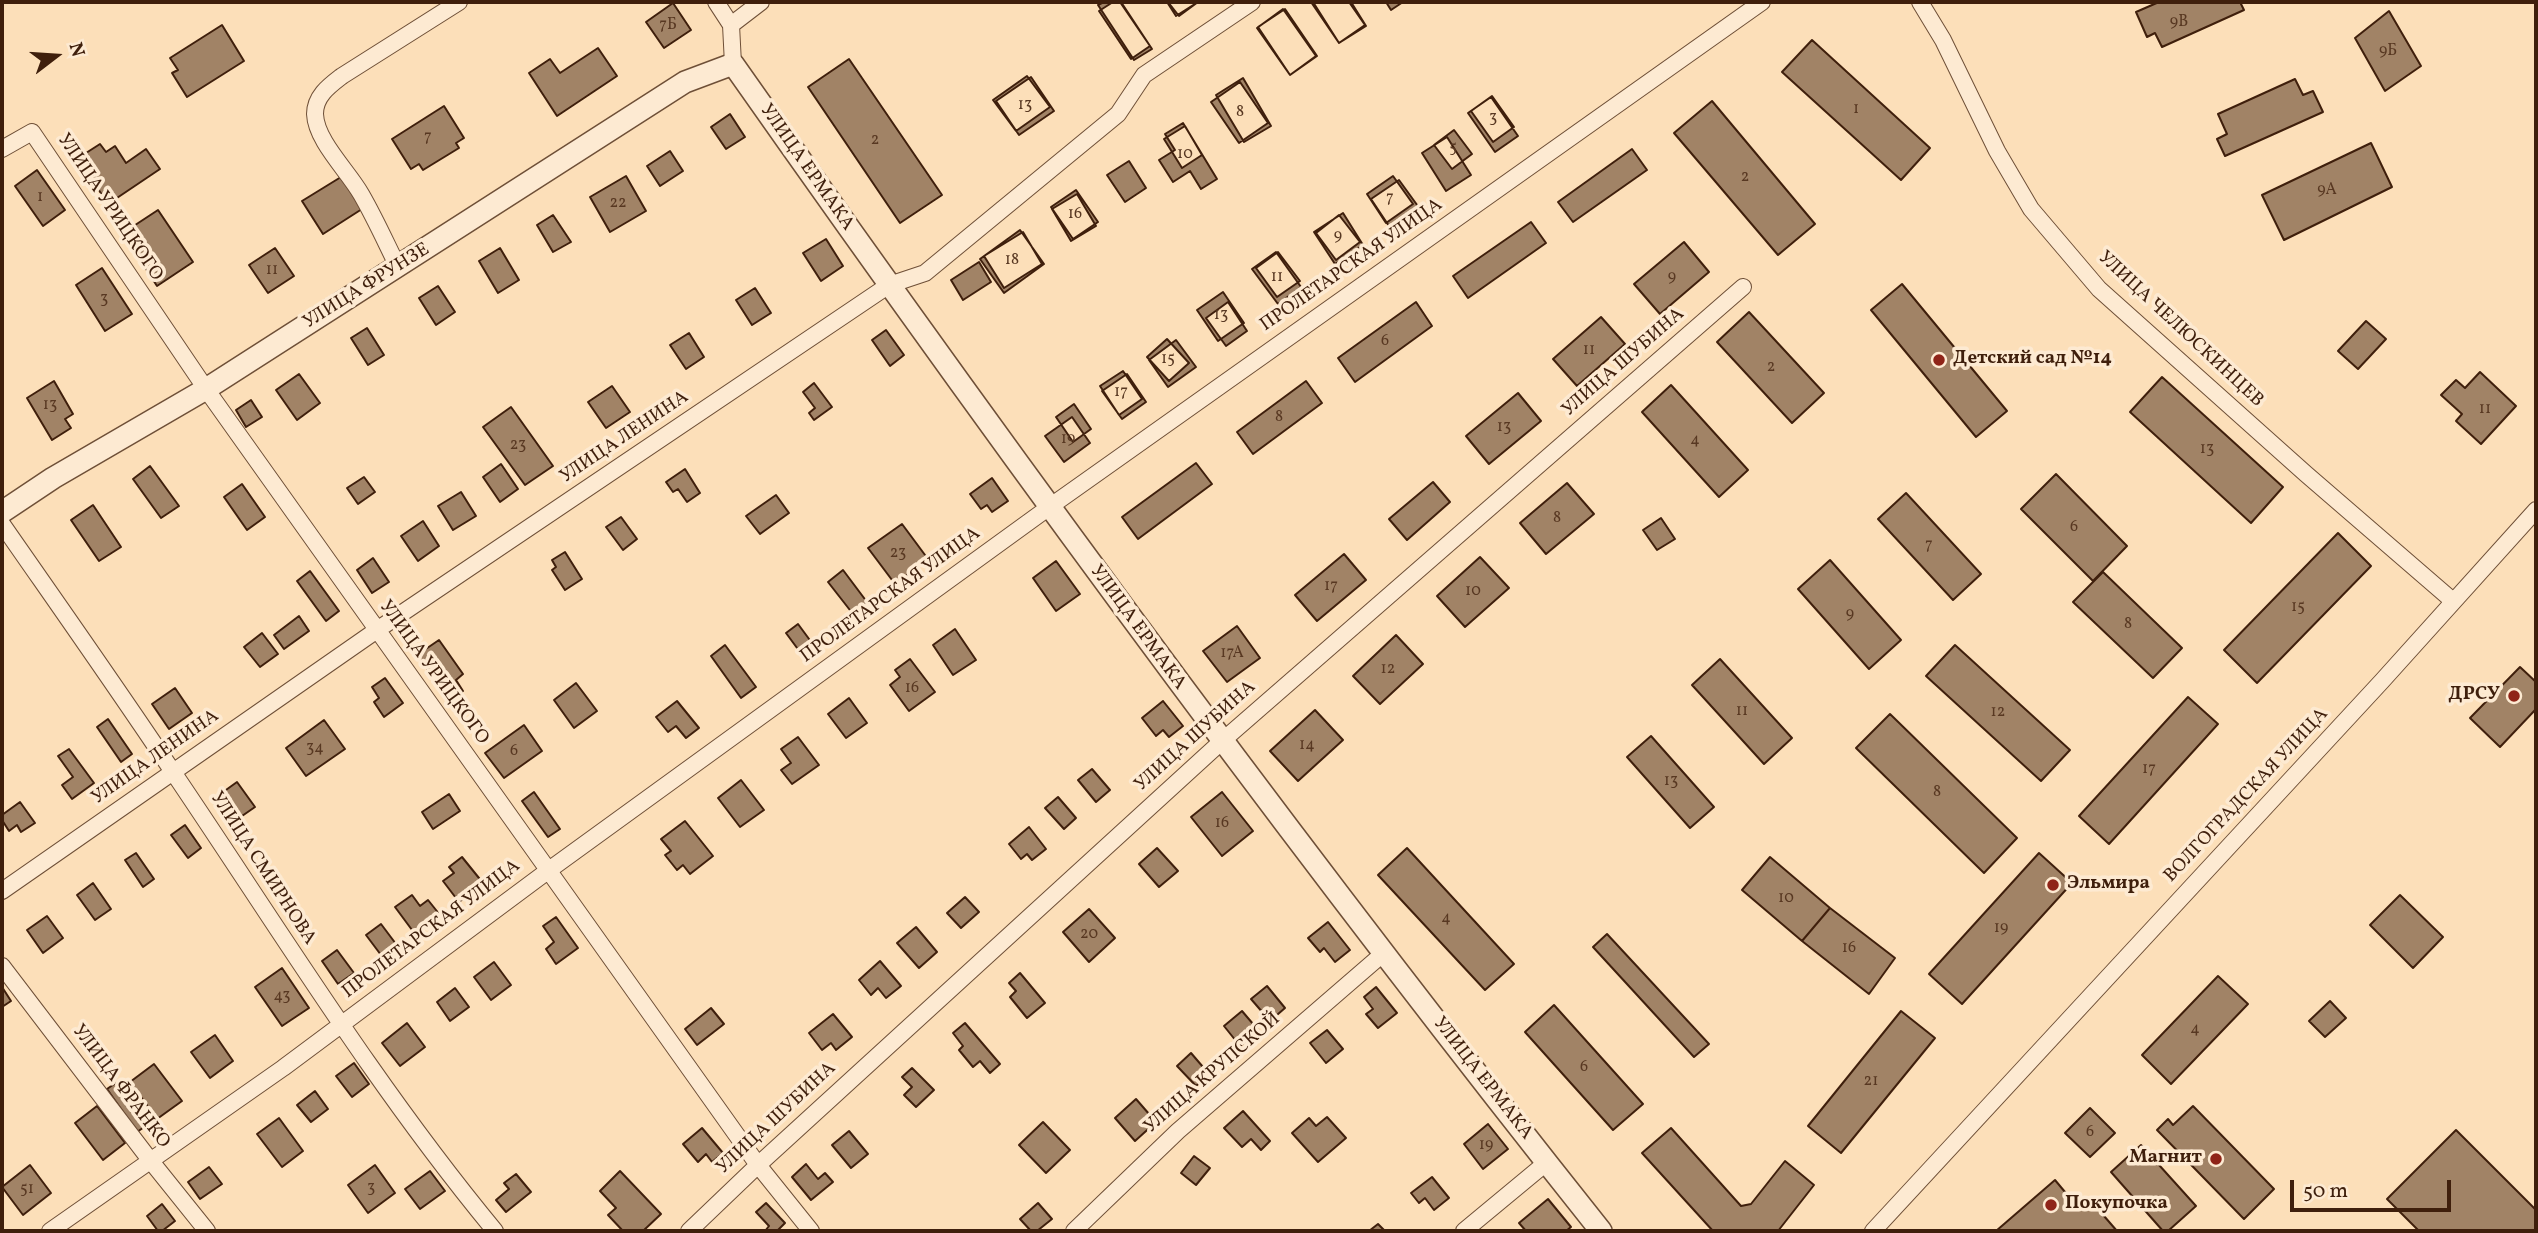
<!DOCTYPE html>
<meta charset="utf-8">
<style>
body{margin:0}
#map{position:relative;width:2538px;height:1233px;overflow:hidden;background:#fcdfb9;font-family:Vollkorn,serif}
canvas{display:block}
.frame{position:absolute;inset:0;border:4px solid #3f1f0c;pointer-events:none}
.north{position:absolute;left:21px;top:21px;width:70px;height:70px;-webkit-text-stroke:5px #fdead2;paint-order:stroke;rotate:73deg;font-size:19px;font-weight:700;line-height:28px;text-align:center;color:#3f1f0c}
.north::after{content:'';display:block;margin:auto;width:24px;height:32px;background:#3f1f0c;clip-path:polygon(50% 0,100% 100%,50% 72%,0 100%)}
.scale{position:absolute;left:2290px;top:1180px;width:161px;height:32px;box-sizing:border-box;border:4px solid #3f1f0c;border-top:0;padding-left:9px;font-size:21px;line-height:24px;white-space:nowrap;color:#3f1f0c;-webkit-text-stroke:5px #fdead2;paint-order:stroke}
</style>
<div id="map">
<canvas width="2538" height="1233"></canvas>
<div class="frame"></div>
<div class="north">N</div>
<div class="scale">50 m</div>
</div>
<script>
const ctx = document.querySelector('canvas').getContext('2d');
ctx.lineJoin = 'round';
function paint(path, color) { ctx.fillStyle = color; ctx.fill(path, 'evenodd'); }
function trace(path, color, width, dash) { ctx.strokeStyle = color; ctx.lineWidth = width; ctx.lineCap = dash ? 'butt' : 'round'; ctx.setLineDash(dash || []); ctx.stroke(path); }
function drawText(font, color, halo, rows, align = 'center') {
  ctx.font = font + ' Vollkorn,serif'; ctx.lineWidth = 7; ctx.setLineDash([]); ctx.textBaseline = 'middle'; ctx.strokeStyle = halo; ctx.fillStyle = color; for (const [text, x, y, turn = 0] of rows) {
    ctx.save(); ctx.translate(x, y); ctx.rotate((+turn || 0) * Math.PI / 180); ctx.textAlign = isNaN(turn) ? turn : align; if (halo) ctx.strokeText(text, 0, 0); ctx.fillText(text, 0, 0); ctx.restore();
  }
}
const building = new Path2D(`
 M1104,2H1121L1152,49L1134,60L1098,5Z
 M1113,2H1120L1150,46L1131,59L1099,11Z
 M1167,2H1198L1176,16Z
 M1168,2H1198L1179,16Z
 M1311,2H1349L1365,25L1339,43Z
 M1313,2H1351L1366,26L1339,43Z
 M1386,2H1403L1391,10Z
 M2159,2H2240L2244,10L2162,47L2155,33L2147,37L2136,12Z
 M673,3L691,30L664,48L646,22Z
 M1283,9L1316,56L1290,75L1257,28Z
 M1285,9L1317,56L1290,75L1258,27Z
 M2389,11L2421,66L2385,91L2355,38Z
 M222,25L244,61L187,97L172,73L178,70L170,58Z
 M1812,40L1930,148L1901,180L1782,72Z
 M598,48L617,76L557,116L529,73L550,59L560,73Z
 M849,59L942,195L900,223L808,87Z
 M1027,76L1050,107L1016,131L993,100Z
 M1031,77L1054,111L1019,135L996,101Z
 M1243,78L1271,126L1244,142L1216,95Z
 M2295,79L2303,95L2313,91L2323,112L2225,156L2217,139L2227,134L2218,114Z
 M1240,82L1268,123L1239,143L1211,102Z
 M1492,96L1514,127L1493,142L1471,111Z
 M1491,97L1518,136L1495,152L1468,113Z
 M1712,101L1815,224L1778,255L1674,133Z
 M444,106L464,138L456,143L459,148L423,170L419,164L411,169L392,139Z
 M730,114L745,137L726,149L711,127Z
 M1183,123L1217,179L1201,189L1190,171L1173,182L1159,160L1175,150L1165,134Z
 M1185,126L1202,155L1182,168L1164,139Z
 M1454,130L1472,154L1452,169L1434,145Z
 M1447,137L1471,175L1446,191L1422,153Z
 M2371,143L2392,187L2284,240L2262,195Z
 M100,144L106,152L115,146L126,163L146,149L160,169L108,204L85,169L93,163L86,153Z
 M1632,149L1647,170L1573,222L1558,202Z
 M670,151L683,171L660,186L647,166Z
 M1129,161L1146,188L1125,202L1107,175Z
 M37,170L65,210L43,226L15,186Z
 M626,176L646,211L610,232L590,197Z
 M1393,176L1413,204L1386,223L1367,194Z
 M341,177L362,209L323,234L302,201Z
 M1399,180L1420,209L1391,229L1371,199Z
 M1076,190L1098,222L1073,239L1051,207Z
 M1077,194L1096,226L1071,241L1052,209Z
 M158,210L193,262L157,286L123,233Z
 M1343,213L1363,245L1335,264L1314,232Z
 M553,215L571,242L553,252L537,225Z
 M1339,215L1360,242L1336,260L1316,233Z
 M1531,222L1546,243L1468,298L1453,276Z
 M1020,230L1044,264L1004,293L980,259Z
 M1023,232L1042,264L1004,288L984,256Z
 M826,239L843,266L821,281L803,253Z
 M1684,242L1709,272L1660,314L1634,284Z
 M275,248L294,276L268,293L249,265Z
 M500,248L519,280L498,293L479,261Z
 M1276,252L1301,287L1278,304L1252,269Z
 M1278,252L1300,281L1277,297L1256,268Z
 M979,262L991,282L963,300L951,280Z
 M102,268L132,314L105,331L76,285Z
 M1902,284L2007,411L1976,437L1871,310Z
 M438,286L455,312L436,325L419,298Z
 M755,288L771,313L752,325L736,300Z
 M1223,292L1244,323L1218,341L1197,310Z
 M1228,302L1247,331L1226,346L1206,318Z
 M1416,302L1432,326L1355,382L1338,358Z
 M1749,312L1824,393L1792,423L1717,342Z
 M1601,317L1625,344L1577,386L1553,359Z
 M2366,321L2386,339L2358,369L2338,351Z
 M367,328L384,355L368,365L351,338Z
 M886,330L904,355L890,366L872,340Z
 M689,333L704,357L686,369L670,345Z
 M1167,339L1189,363L1169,381L1147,357Z
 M1176,340L1196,367L1168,387L1149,360Z
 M1123,371L1142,399L1119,415L1100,386Z
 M2480,372L2516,406L2481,444L2456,421L2462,414L2441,395L2456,380L2465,388Z
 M299,374L320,403L297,420L276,390Z
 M1127,374L1146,402L1122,419L1102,391Z
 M2162,377L2283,487L2251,523L2130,412Z
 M54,381L73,414L65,419L71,428L52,440L27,398Z
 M1306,381L1322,403L1253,454L1237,432Z
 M814,383L832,407L814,420L809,413L815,408L803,392Z
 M1671,385L1748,470L1719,497L1642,412Z
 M612,386L630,412L606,428L588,402Z
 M1518,393L1541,421L1489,464L1466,436Z
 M251,400L262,417L246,427L236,410Z
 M1074,404L1091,429L1073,442L1056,417Z
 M511,407L553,466L525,485L483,427Z
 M1072,417L1090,443L1064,462L1045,436Z
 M1196,463L1212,484L1138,539L1122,517Z
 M501,464L518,489L500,502L483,477Z
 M150,466L179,506L161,518L133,479Z
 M685,469L700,493L687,502L678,489L673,492L666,482Z
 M2056,474L2127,546L2093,581L2021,509Z
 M364,477L375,492L358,504L347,488Z
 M992,478L1008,501L992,512L987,505L981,509L970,494Z
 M1433,482L1450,502L1407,540L1389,519Z
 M1567,483L1594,514L1546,554L1520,523Z
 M242,484L265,517L247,530L224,497Z
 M461,492L476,516L453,530L438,506Z
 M1906,493L1981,574L1953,600L1878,519Z
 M776,495L789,513L760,534L746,516Z
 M93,505L121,547L99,561L71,520Z
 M621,517L637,539L623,550L606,527Z
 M1661,518L1675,539L1657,550L1643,530Z
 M423,521L439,546L418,561L401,536Z
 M902,524L928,559L895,584L868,548Z
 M2338,533L2371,566L2257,683L2224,650Z
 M565,552L582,579L565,590L552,570L556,567L552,560Z
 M1344,554L1366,580L1317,621L1295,595Z
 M1480,557L1509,588L1465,627L1437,596Z
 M373,558L389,582L372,593L357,570Z
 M1830,560L1901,640L1869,669L1798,589Z
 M1056,561L1080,594L1056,611L1033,578Z
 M843,570L867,602L853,614L828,582Z
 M310,571L339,611L326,621L297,581Z
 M2103,572L2182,648L2153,678L2073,602Z
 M299,616L309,631L284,649L274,635Z
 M798,624L812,643L800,652L786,633Z
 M1237,626L1260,658L1227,682L1203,651Z
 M955,629L976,660L953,675L933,645Z
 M262,633L278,654L260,667L244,647Z
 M1396,635L1423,664L1380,704L1353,676Z
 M439,640L463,674L456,680L463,691L450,701L417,655Z
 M725,645L756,687L741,698L711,656Z
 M1955,645L2070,750L2041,781L1926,676Z
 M910,659L935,692L909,711L890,685L900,677L895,670Z
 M1720,659L1792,738L1764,764L1692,685Z
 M2520,667L2536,682V709L2500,747L2470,718Z
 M385,678L403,703L384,717L374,702L379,698L372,687Z
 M576,683L597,711L574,728L554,700Z
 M175,688L192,713L169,729L152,704Z
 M2188,697L2218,724L2109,844L2079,816Z
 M849,698L867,723L846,738L828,714Z
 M677,701L699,728L686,738L676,726L668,732L656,717Z
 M1163,701L1183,726L1169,737L1163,730L1156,736L1142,718Z
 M1315,710L1343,740L1298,781L1270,751Z
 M1890,714L2017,838L1984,873L1856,748Z
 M108,719L132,754L121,762L97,727Z
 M324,720L345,749L306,776L286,748Z
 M524,725L542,751L504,778L485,753Z
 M1651,736L1714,807L1690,828L1627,757Z
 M798,737L819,765L792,784L781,770L791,763L781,749Z
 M69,749L94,783L72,799L62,785L73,777L58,756Z
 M1092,769L1110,790L1096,802L1078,780Z
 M741,780L764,810L740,827L718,798Z
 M237,782L255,807L229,825L212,800Z
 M534,792L560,829L548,837L522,801Z
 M1222,792L1253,831L1222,856L1191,817Z
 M449,794L460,811L433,829L422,812Z
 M1058,797L1076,818L1064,829L1045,808Z
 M20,802L35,823L21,832L17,825L9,831L2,820V815Z
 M685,821L713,856L690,874L683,865L677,870L665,855L671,851L661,839Z
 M185,825L201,848L188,858L171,835Z
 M1029,827L1046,849L1032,860L1027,854L1021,859L1009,844Z
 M1157,848L1178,871L1159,887L1139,864Z
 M1407,848L1514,964L1485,990L1378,875Z
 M136,853L154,879L143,887L125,860Z
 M2039,853L2072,883L1962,1004L1929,974Z
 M462,857L483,883L459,902L443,881L454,873L449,867Z
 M1770,857L1830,908L1802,941L1742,890Z
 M93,883L111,909L95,920L77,895Z
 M412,895L420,906L428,900L440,915L415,934L395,907Z
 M2400,895L2443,937L2413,968L2370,925Z
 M965,897L979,912L961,928L947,913Z
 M1830,908L1895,958L1869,994L1802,941Z
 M1089,909L1115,938L1089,962L1063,932Z
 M47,916L63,938L43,953L27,930Z
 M556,917L578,948L556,964L546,949L554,942L543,926Z
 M1328,922L1350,950L1335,962L1324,948L1320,952L1308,938Z
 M381,924L396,944L381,955L366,935Z
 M916,927L937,952L919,968L897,943Z
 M1607,934L1709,1044L1694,1057L1593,947Z
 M337,950L354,973L338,984L322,961Z
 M880,961L901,986L886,998L878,988L871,995L859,980Z
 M494,962L511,985L491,1000L474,977Z
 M282,968L309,1008L282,1026L255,987Z
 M1020,973L1045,1003L1027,1018L1010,997L1016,991L1009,983Z
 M2218,976L2248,1004L2171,1084L2142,1055Z
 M1267,986L1285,1008L1270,1021L1251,999Z
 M2,987L11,1001L2,1007Z
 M1376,987L1397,1013L1378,1028L1366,1014L1373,1009L1364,997Z
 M455,988L469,1007L450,1021L437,1002Z
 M2330,1001L2346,1018L2325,1037L2309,1021Z
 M1554,1005L1643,1104L1613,1130L1525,1032Z
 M711,1008L724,1024L697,1045L685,1029Z
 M1242,1011L1259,1031L1240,1046L1224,1026Z
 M1901,1011L1935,1038L1841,1153L1808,1126Z
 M833,1014L852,1037L836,1050L831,1043L822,1050L809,1033Z
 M407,1023L425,1047L400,1066L382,1043Z
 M965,1023L1000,1064L990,1073L980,1061L973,1067L959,1050L963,1046L953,1033Z
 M1327,1030L1343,1049L1326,1063L1310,1043Z
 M215,1035L233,1061L210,1078L191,1052Z
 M1191,1053L1209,1074L1196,1086L1177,1066Z
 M354,1063L369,1084L352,1097L336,1076Z
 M154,1064L182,1101L157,1119L130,1082Z
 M912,1068L934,1090L916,1107L904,1095L912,1087L902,1077Z
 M120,1080L150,1123L137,1132L107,1089Z
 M315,1091L328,1109L311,1122L297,1105Z
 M1136,1099L1156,1122L1135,1141L1115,1118Z
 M97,1106L125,1143L103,1160L75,1123Z
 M2193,1106L2274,1189L2244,1219L2157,1130L2168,1119L2173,1125Z
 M2090,1108L2115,1133L2090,1157L2065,1133Z
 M1243,1111L1270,1141L1261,1150L1251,1139L1242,1147L1224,1128Z
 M1327,1117L1346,1138L1318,1162L1292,1133L1309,1118L1316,1126Z
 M279,1118L303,1151L282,1167L257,1134Z
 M1043,1122L1070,1150L1046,1173L1019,1145Z
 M1488,1124L1508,1149L1483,1169L1464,1144Z
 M702,1128L723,1153L712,1162L706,1154L698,1162L683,1144Z
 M1671,1128L1741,1206L1751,1204L1785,1161L1814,1185L1778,1231H1713L1642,1153Z
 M2456,1130L2536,1210V1231H2419L2387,1199Z
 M849,1131L868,1154L851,1168L832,1145Z
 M2141,1145L2196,1206L2168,1231H2163L2111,1172Z
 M1194,1156L1210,1168L1196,1185L1181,1173Z
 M806,1164L818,1179L825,1173L833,1182L811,1200L792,1177Z
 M30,1165L51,1193L23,1215L2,1187Z
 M375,1165L395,1193L368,1213L348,1185Z
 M209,1167L222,1184L200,1199L188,1182Z
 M430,1171L445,1191L420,1209L405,1189Z
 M620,1171L661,1214L643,1231H623L608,1215L616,1208L600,1191Z
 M516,1174L531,1192L506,1212L496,1200L509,1189L504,1183Z
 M1432,1177L1449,1198L1434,1210L1425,1198L1419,1203L1411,1193Z
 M2055,1180L2080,1210L2091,1201L2117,1231H1996Z
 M1548,1199L1571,1227L1566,1231H1526L1519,1223Z
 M766,1203L785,1223L777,1231H765L769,1226L756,1212Z
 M1038,1203L1052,1219L1037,1231H1031L1020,1219Z
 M162,1204L175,1221L162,1231H158L147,1216Z
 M1378,1224L1385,1231H1369Z`);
paint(building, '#a18366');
trace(building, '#3f1f0c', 2);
const minor = new Path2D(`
 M716,2L731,25L733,64
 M1920,2L1943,40L1997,151L2031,209L2099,289L2306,474L2453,601
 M731,25L761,2
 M2,149L32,132L206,389L758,1165L811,1231
 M398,267C386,243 375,218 361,194C348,171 316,141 315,114C315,96 329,86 342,76L459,2
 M2,524C59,606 117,688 173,772C278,927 375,1086 495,1231
 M2,891L377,630L889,285L925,273L1118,114L1144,75L1252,2
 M2,966L150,1160L207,1231
 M50,1231L283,1068L549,870L1048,508L1762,2
 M689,1231L758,1165L1221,742L1743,287
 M1074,1231L1178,1131L1385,952
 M1464,1231L1546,1163
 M1873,1231L2382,681L2536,510`);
const tertiary = new Path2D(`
 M2,512L53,478L206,389L685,82L733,64C1012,461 1299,852 1601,1231`);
trace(minor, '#6e4f37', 18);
trace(tertiary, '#6e4f37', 24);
trace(minor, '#fdead2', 16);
trace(tertiary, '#fdead2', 21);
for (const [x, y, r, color] of [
 [1939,360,7,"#8f2418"],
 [2514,696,7,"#8f2418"],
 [2053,885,7,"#8f2418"],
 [2216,1159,7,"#8f2418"],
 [2051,1205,7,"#8f2418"]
]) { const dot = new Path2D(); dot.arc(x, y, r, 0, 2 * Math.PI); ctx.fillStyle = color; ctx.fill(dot); trace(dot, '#fdead2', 2.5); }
drawText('16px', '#583822', null, [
 ["9В",2179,23],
 ["7Б",668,26],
 ["9Б",2388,52],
 ["13",1025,106],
 ["1",1856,110],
 ["8",1240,113],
 ["3",1493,119],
 ["7",428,138],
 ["2",875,141],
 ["5",1453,149],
 ["10",1185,155],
 ["2",1745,178],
 ["9А",2327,191],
 ["1",40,198],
 ["7",1390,199],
 ["22",618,204],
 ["16",1075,215],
 ["9",1338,237],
 ["18",1012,261],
 ["11",272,271],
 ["11",1277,278],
 ["9",1672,278],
 ["3",104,300],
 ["13",1221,316],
 ["6",1385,342],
 ["11",1589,351],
 ["15",1168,360],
 ["2",1771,368],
 ["17",1121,393],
 ["13",50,406],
 ["11",2485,410],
 ["8",1279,418],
 ["13",1504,428],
 ["19",1068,440],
 ["4",1695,441],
 ["23",518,446],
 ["13",2207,450],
 ["8",1557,519],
 ["6",2074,528],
 ["7",1929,546],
 ["23",898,554],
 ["17",1331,587],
 ["10",1473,592],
 ["15",2298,608],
 ["9",1850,615],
 ["8",2128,625],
 ["17А",1232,654],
 ["12",1388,670],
 ["16",912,689],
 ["11",1742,712],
 ["12",1998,713],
 ["14",1307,746],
 ["34",315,749],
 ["6",514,752],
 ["17",2149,770],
 ["13",1671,782],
 ["8",1937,793],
 ["16",1222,824],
 ["10",1786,899],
 ["4",1446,919],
 ["19",2001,929],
 ["20",1089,935],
 ["16",1849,949],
 ["43",282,997],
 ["4",2195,1030],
 ["6",1584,1068],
 ["21",1871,1082],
 ["6",2090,1133],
 ["19",1486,1146],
 ["3",371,1189],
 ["51",27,1190]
]);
drawText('19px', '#3f1f0c', '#fdead2', [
 ["УЛИЦА ЕРМАКА",806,168,55],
 ["УЛИЦА УРИЦКОГО",109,208,56],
 ["ПРОЛЕТАРСКАЯ УЛИЦА",1352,266,-35],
 ["УЛИЦА ФРУНЗЕ",367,287,-32],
 ["УЛИЦА ЧЕЛЮСКИНЦЕВ",2180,330,43],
 ["УЛИЦА ШУБИНА",1624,363,-41],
 ["УЛИЦА ЛЕНИНА",625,438,-34],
 ["ПРОЛЕТАРСКАЯ УЛИЦА",891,596,-36],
 ["УЛИЦА ЕРМАКА",1137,628,54],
 ["УЛИЦА УРИЦКОГО",433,673,54],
 ["УЛИЦА ШУБИНА",1196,737,-42],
 ["УЛИЦА ЛЕНИНА",156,758,-35],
 ["ВОЛГОГРАДСКАЯ УЛИЦА",2247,796,-47],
 ["УЛИЦА СМИРНОВА",262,869,57],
 ["ПРОЛЕТАРСКАЯ УЛИЦА",432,930,-37],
 ["УЛИЦА КРУПСКОЙ",1213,1074,-41],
 ["УЛИЦА ЕРМАКА",1482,1079,52],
 ["УЛИЦА ФРАНКО",120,1087,53],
 ["УЛИЦА ШУБИНА",777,1119,-43]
]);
drawText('bold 19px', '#3f1f0c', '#fdead2', [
 ["Детский сад №14",1953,360],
 ["ДРСУ",2500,696,"right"],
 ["Эльмира",2067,885],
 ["Магнит",2202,1159,"right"],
 ["Покупочка",2065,1205]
], 'left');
</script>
